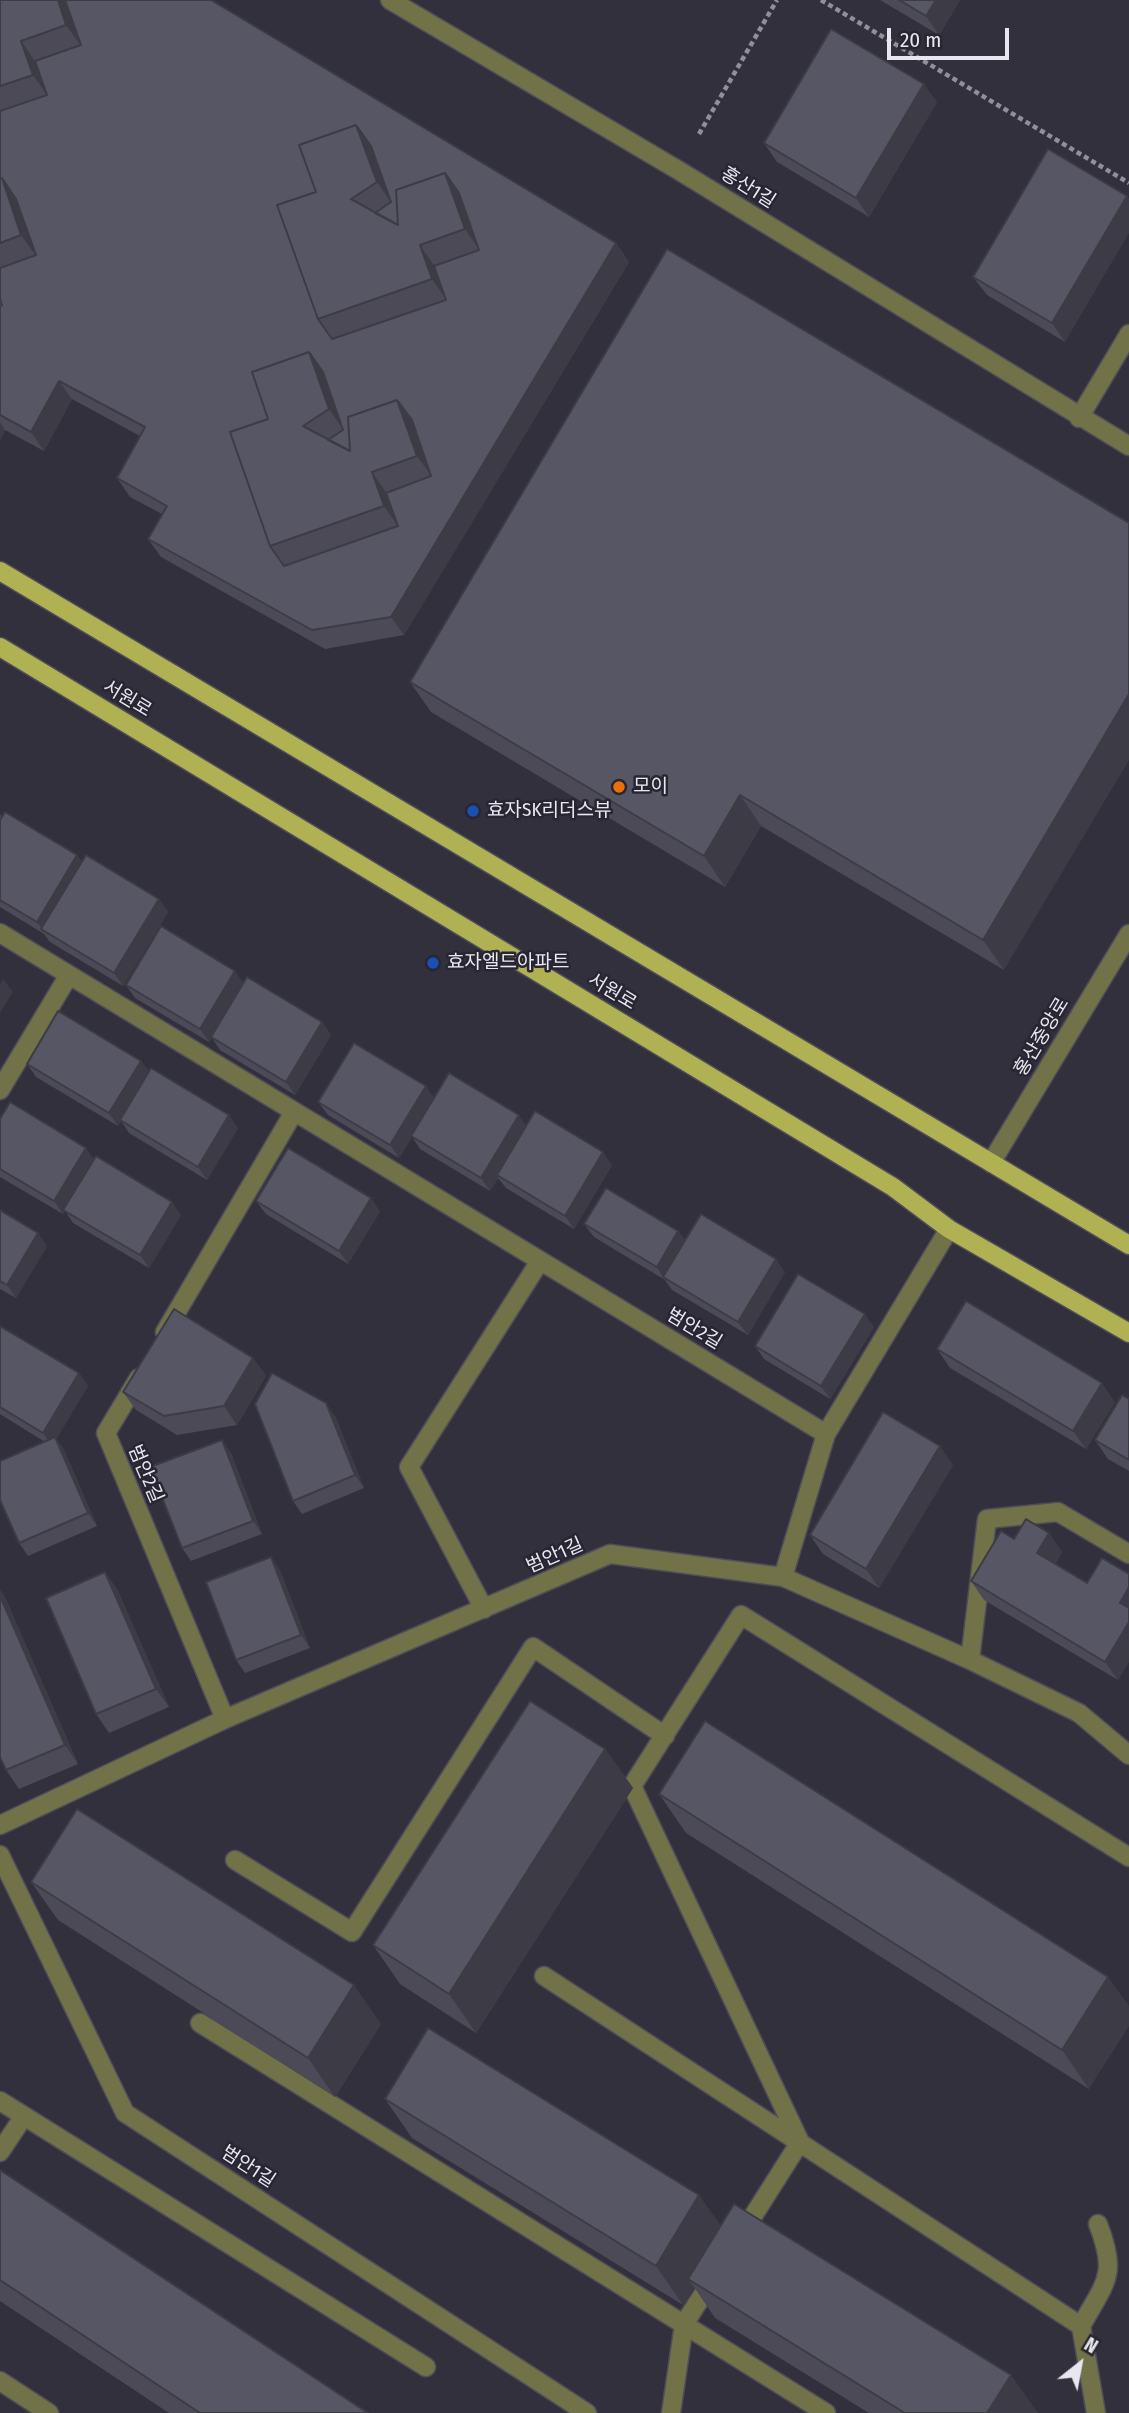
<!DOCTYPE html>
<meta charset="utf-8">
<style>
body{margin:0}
#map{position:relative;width:1129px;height:2413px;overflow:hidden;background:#31303c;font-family:"Fira Sans Condensed",sans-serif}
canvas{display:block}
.north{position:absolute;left:1045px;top:2329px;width:70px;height:70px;-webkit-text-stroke:5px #272632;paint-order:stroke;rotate:31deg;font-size:19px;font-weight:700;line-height:28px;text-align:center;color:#e8e7ef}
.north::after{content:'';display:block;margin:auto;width:24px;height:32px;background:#e8e7ef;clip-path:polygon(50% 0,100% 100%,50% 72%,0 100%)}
.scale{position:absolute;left:887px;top:28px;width:122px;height:32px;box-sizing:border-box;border:4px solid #e8e7ef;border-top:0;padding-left:9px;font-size:21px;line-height:24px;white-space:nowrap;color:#e8e7ef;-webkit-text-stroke:5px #272632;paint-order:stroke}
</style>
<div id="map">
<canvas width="1129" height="2413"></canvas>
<div class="north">N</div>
<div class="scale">20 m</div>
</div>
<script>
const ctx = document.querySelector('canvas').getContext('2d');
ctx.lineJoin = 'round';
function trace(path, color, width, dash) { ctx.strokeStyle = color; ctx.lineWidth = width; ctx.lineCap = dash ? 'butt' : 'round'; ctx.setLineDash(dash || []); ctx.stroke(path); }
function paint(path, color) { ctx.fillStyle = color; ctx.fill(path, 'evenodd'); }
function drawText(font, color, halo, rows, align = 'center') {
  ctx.font = font + ' "Fira Sans Condensed","Noto Sans KR",sans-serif'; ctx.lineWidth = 5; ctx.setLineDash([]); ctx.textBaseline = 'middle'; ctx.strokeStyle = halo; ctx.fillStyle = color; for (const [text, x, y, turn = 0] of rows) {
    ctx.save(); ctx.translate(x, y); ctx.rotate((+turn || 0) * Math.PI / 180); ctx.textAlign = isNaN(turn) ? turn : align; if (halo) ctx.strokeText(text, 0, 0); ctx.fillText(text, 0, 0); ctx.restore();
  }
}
const minor = new Path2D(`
 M390,0L678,170L1129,446
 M1079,418L1129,334
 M0,933L826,1434
 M0,1090L69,975
 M991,1163L1129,934
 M165,1332L294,1112
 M139,1378L106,1433L225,1719
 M783,1577L826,1434L949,1229
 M484,1609L409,1467L540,1261
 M970,1660L987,1519L1058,1512L1129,1554
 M0,1825L225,1719L610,1554L783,1577L970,1660L1079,1713L1129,1755
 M0,1855L125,2113L587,2413
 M235,1860L352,1932L533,1647L665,1736
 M544,1976L1081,2326L1096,2413
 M200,2023L826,2413
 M0,2101L426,2367
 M0,2152L24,2116
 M741,2235L800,2142L632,1786L741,1615L1129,1857
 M1081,2326C1106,2281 1118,2275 1098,2224
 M0,2381L49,2413
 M671,2413L684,2324L713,2279`);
const major = new Path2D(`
 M0,571L1129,1245
 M0,647L893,1187L949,1229L1129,1333`);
trace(minor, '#4e4d59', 21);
trace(major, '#4e4d59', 21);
trace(new Path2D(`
 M821,0L1129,183
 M699,134L777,0`), '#91909a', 4.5, [5, 3.5]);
trace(minor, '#717247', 18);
trace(major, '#afb152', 18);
paint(new Path2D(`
 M0,0H211L616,243L629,262L404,635L325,649L161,557L148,539L162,514L130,497L117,478L140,436L72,399L44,451L5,430L0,440Z
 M880,0H960L939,35Z
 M937,102L869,217L777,162L764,143Z
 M1127,196L1065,342L987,295L973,277Z
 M667,249L1004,970L761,826L725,887L431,712L410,682Z
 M0,814L2,817L77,855L82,862L159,899L168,912L123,986L50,942L44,934L0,907Z
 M243,983L322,1022L331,1035L295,1095L220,1050L212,1038L209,1042L135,998L126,985Z
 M141,1061L149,1072L238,1128L207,1180L129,1133L121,1121L118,1126L36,1077L27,1064Z
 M434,1097L526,1126L612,1165L574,1229L506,1188L498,1178L490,1191L420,1149L412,1137L399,1158L328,1115L318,1102Z
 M0,1119L94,1159L181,1215L149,1268L73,1223L65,1211L63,1214L0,1177Z
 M256,1201L380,1211L348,1264L266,1214Z
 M0,1210L47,1246L16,1298L0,1289Z
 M584,1224L678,1231L685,1240L785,1272L748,1335L672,1290L665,1280L594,1237Z
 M0,1326L79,1373L88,1386L56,1439L64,1450L97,1526L28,1556L19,1543L45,1442L0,1414Z
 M874,1327L830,1399L764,1359L755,1346Z
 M937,1349L1115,1402L1086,1449L950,1368Z
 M253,1358L266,1376L237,1425L177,1435L136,1410L123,1392Z
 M1129,1399V1471L1108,1459L1095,1440Z
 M335,1416L364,1488L302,1514L293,1501Z
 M231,1453L262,1534L191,1561L182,1548Z
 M953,1465L879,1588L823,1554L810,1535Z
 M1049,1533L1062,1552L1055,1564L1118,1680L984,1600L971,1581L1014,1539Z
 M280,1570L310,1648L245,1673L236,1660Z
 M105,1572L118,1591L169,1707L109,1733L96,1714Z
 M4,1595L78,1764L19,1789L6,1770Z
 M605,1749L633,1788L476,2033L400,1984L373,1945Z
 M659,1794L1108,1977L1089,2089L686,1833Z
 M31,1882L381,2024L335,2097L58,1920Z
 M385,2099L721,2225L1038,2413H869L715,2318L694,2287L683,2305L412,2138Z
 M0,2170L368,2413H169L0,2301Z`), '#4b4a56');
paint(new Path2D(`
 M58,0H69L94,64L66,25Z
 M936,0H960L939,35L926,16Z
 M21,41L48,80L60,114L33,75Z
 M924,84L937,102L869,217L856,198Z
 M356,125L384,164L404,221L377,182Z
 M445,173L472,212L492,268L465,229Z
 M2,178L29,217L49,274L21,235Z
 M1127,196L1129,199V233L1065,342L1052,323Z
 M616,243L629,262L404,635L391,617Z
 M420,245L447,284L459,318L432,279Z
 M309,352L336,391L356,448L329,409Z
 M59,381L72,399L44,451L31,432Z
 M397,400L425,439L445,495L417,456Z
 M0,422L5,430L0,440Z
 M372,472L399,511L411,545L384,506Z
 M1129,694V760L1004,970L983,940Z
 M740,795L761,826L725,887L704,856Z
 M77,855L86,868L43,930L37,922Z
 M159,899L168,912L123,986L114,973Z
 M235,971L244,984L209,1042L200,1029Z
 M3,979L13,992L0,1013V985Z
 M322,1022L331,1035L295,1095L286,1082Z
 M141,1061L150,1074L118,1126L109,1113Z
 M426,1086L435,1099L399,1158L390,1145Z
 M229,1115L238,1128L207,1180L198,1167Z
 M519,1115L528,1128L497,1175L498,1178L490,1191L481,1178Z
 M86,1148L95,1161L63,1214L54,1201Z
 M603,1152L612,1165L574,1229L565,1216Z
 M371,1198L380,1211L348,1264L339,1251Z
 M172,1202L181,1215L149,1268L140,1255Z
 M678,1231L688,1244L663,1277L657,1267Z
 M38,1233L47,1246L16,1298L7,1285Z
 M776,1259L785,1272L748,1335L738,1322Z
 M865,1314L874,1327L830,1399L821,1386Z
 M253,1358L266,1376L237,1425L224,1406Z
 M79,1373L88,1386L56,1439L64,1450L97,1526L88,1513L52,1446L43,1433Z
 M1102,1383L1115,1402L1086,1449L1073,1431Z
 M326,1403L335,1416L364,1488L355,1475Z
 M222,1440L231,1453L262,1534L253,1521Z
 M940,1446L953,1465L879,1588L866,1569Z
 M1049,1533L1062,1552L1050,1572L1037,1553Z
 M271,1557L280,1570L310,1648L301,1635Z
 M105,1572L118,1591L169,1707L156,1689Z
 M1129,1587V1616L1120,1603Z
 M0,1589L4,1595L78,1764L65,1745L0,1596Z
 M1129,1622V1662L1118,1680L1105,1662Z
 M605,1749L633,1788L476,2033L449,1994Z
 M1108,1977L1129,2006V2026L1089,2089L1062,2050Z
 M354,1985L381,2024L335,2097L308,2058Z
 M699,2195L727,2234L688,2279L694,2287L683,2305L656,2266Z
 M1011,2375L1038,2413H987Z`), '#3d3c46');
const building = new Path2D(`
 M0,0H58L66,25L21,41L33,75L0,86Z
 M65,0H211L616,243L391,617L312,630L148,539L167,506L117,478L145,427L59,381L31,432L0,415V306L2,305L0,299V268L36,255L16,199L2,178L0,179V111L47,95L35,61L81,45ZM356,125L371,146L391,202L375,213L398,225L396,190L445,173L459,193L479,250L434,266L446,300L332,339L318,319L277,205L316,192L299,145ZM309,352L323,372L343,430L328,440L350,451L348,417L397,400L412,420L431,476L386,493L398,526L284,566L270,546L230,432L268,419L252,372Z
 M899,0H936L926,16Z
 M831,29L924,84L856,198L764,143Z
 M356,125L377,182L351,199L398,225L396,190L445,173L465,229L420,245L432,279L318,319L277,205L316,192L299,145Z
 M1048,149L1127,196L1052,323L973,277Z
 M2,178L21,235L0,243V179Z
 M667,249L1129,523V694L983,940L740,795L704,856L410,682Z
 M309,352L329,409L303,426L350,451L348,417L397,400L417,456L372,472L384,506L270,546L230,432L268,419L252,372Z
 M5,812L77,855L37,922L0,900V820Z
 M86,855L159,899L114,973L41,929Z
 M161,926L235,971L200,1029L126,985Z
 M247,977L322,1022L286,1082L211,1037Z
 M58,1011L141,1061L109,1113L27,1064Z
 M354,1043L426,1086L390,1145L318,1102Z
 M151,1068L229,1115L198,1167L120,1120Z
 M449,1073L519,1115L481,1178L411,1136Z
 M10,1102L86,1148L54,1201L0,1169V1119Z
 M535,1111L603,1152L565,1216L497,1175Z
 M288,1148L371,1198L339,1251L256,1201Z
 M96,1156L172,1202L140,1255L63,1210Z
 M606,1188L678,1231L657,1267L584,1224Z
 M0,1210L38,1233L7,1285L0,1281Z
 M701,1214L776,1259L738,1322L663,1277Z
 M798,1274L865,1314L821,1386L755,1346Z
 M966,1301L1102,1383L1073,1431L937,1349Z
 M174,1309L253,1358L224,1406L164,1416L123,1392Z
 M0,1326L79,1373L43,1433L0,1407Z
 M272,1373L326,1403L355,1475L293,1501L255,1404Z
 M1122,1395L1129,1399V1460L1095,1440Z
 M883,1412L940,1446L866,1569L810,1535Z
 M55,1437L88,1513L19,1543L0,1500V1461Z
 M222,1440L253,1521L182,1548L150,1467Z
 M1026,1519L1049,1533L1037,1553L1087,1583L1102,1558L1129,1574V1587L1120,1603L1129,1608V1622L1105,1662L971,1581L1001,1531L1014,1539Z
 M271,1557L301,1635L236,1660L206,1582Z
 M105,1572L156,1689L96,1714L46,1598Z
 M0,1596L65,1745L6,1770L0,1757Z
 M530,1701L605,1749L449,1994L373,1945Z
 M705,1721L1108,1977L1062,2050L659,1794Z
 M77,1809L354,1985L308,2058L31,1882Z
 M428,2028L699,2195L656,2266L385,2099Z
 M0,2170L368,2413H200L0,2280Z
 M734,2204L1011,2375L987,2413H905L688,2279Z`);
paint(building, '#575664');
trace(building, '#3d3c46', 2);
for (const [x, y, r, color] of [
 [619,787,7,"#e8710a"],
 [473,811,7,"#1a4fb4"],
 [433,963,7,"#1a4fb4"]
]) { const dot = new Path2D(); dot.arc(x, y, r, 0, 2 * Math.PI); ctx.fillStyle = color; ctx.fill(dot); trace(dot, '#272632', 2.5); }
drawText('19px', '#e8e7ef', '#272632', [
 ["홍산1길",748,188,32],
 ["서원로",127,699,31],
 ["서원로",612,992,31],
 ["홍산중앙로",1042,1037,-59],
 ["범안2길",694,1329,31],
 ["범안2길",145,1474,67],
 ["범안1길",555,1556,-24],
 ["범안1길",248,2167,33]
]);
drawText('19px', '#e8e7ef', '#272632', [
 ["모이",633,787],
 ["효자SK리더스뷰",487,811],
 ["효자엘드아파트",447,963]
], 'left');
</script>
